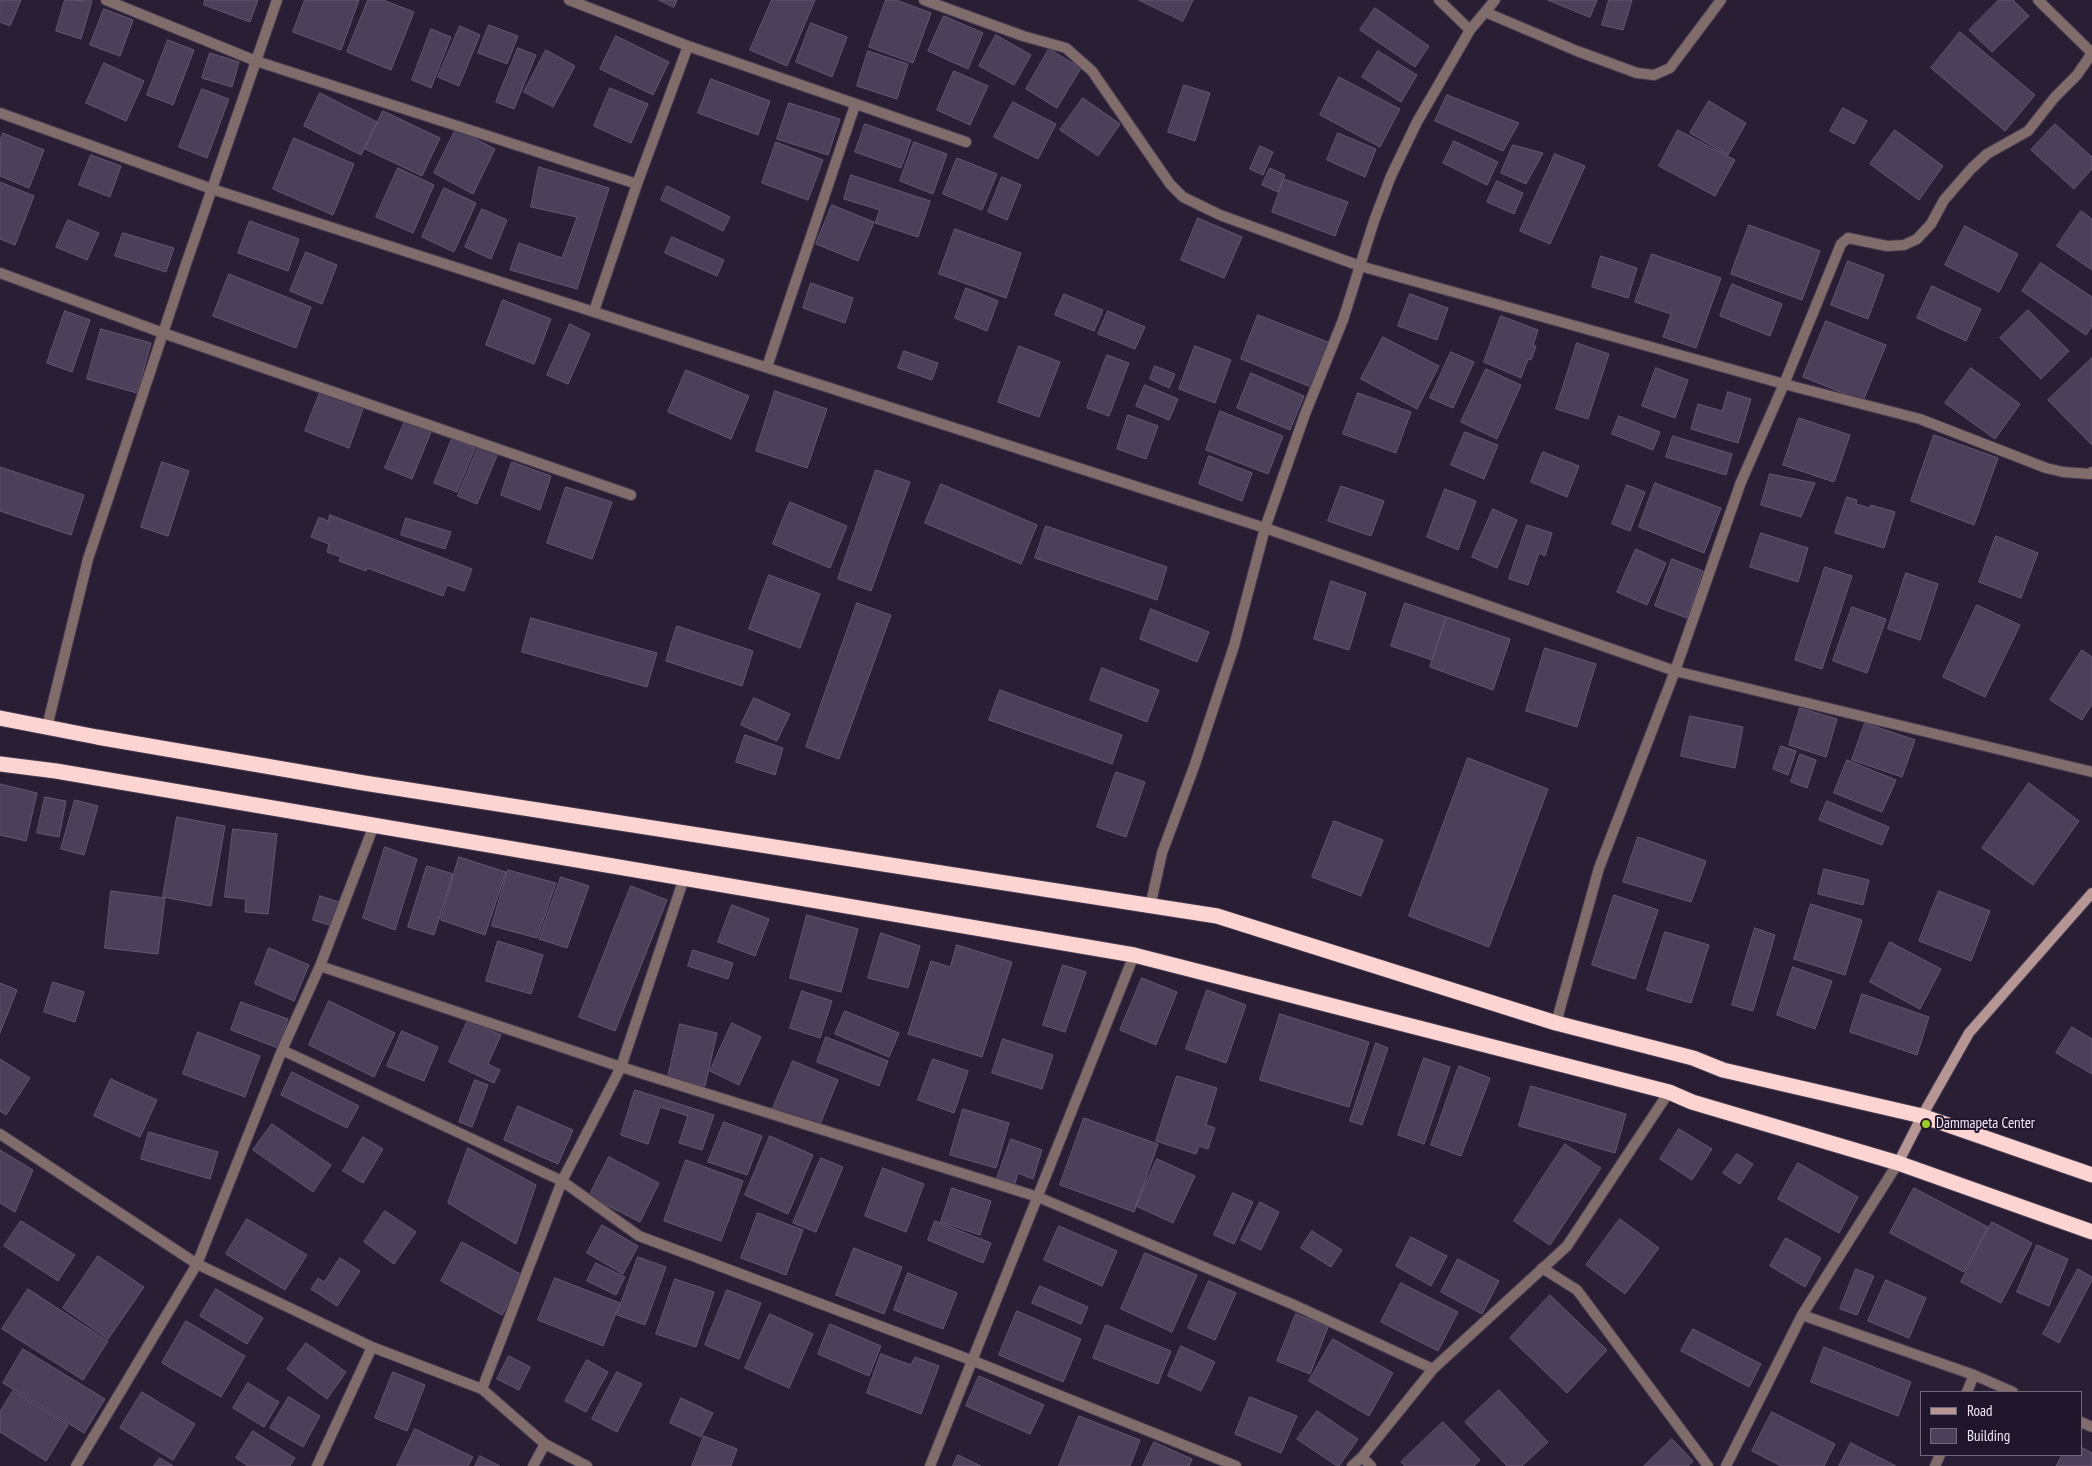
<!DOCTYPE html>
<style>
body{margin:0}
#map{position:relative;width:2092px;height:1466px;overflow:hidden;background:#2a1e35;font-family:"PT Sans Narrow",sans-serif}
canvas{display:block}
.legend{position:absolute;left:1920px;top:1391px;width:162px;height:65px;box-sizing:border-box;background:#21152b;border:1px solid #74697d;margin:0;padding:6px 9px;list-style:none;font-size:15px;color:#f0e8f8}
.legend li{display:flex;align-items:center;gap:10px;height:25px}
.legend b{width:25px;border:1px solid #74697d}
</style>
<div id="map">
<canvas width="2092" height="1466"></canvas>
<ul class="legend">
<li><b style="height:6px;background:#b59694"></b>Road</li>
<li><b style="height:14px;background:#4c3f59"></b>Building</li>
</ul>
</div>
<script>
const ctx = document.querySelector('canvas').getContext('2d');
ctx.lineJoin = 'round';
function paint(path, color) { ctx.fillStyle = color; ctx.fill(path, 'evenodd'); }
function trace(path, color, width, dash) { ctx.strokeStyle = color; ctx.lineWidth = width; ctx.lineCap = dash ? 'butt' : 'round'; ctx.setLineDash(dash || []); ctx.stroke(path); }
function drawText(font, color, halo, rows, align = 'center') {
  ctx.font = font + ' "PT Sans Narrow",sans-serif'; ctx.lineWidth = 4; ctx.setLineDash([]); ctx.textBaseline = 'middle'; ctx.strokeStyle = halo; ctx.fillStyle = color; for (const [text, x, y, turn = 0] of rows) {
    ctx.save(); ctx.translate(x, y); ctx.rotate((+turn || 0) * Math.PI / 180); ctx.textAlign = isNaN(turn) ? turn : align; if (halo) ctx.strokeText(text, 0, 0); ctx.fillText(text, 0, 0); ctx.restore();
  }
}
const building = new Path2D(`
 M0,0H21L10,26L0,22Z
 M65,0L92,1L81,39L56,31Z
 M205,0H258L250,22L204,5Z
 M305,0H359L341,50L293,32Z
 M368,0H383L414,12L391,70L347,52Z
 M659,0H677L674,7Z
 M772,0H815L787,66L750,50Z
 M886,0H896L931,13L913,63L869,47Z
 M1139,0H1193L1183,21Z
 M1548,0H1597L1590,17Z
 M1609,0H1632L1623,30L1602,25Z
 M1999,0H2013L2029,16L1992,52L1969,30Z
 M1375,8L1429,46L1415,67L1360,30Z
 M104,9L133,20L120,56L90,45Z
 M944,16L983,33L968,69L928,51Z
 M811,23L847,37L832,77L796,62Z
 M489,25L518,36L507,64L478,53Z
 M460,26L480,35L459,86L438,77Z
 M431,29L451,37L431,88L412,80Z
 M1960,32L2035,95L2005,131L1931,68Z
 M996,35L1031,55L1014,85L979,66Z
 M616,36L669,62L653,95L600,69Z
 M168,40L194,50L173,105L147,95Z
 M518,48L536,55L514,109L496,102Z
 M1049,49L1081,68L1057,108L1026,89Z
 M546,50L575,66L553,107L524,92Z
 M868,51L908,64L897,99L857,86Z
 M1378,51L1417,75L1401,102L1362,77Z
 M210,53L239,62L232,87L202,78Z
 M104,63L144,81L126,121L86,103Z
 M954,71L988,86L970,125L937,110Z
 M1339,77L1400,109L1380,147L1320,115Z
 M711,79L770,101L758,135L698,113Z
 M1184,85L1210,93L1195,141L1168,132Z
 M610,88L648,104L631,143L594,126Z
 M202,89L229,99L207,158L179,147Z
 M320,93L377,122L361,155L304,126Z
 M1447,95L1519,123L1503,151L1435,121Z
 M1083,98L1120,124L1098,156L1060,130Z
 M1709,101L1746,123L1728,155L1690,133Z
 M1013,102L1056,124L1038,159L994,137Z
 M789,103L840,119L828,155L777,139Z
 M1843,108L1867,121L1854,144L1830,131Z
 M383,111L440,138L422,176L365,149Z
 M865,124L911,140L901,168L855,152Z
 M2055,124L2092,157V169L2074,189L2031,150Z
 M456,129L495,149L473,194L434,173Z
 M1678,130L1735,160L1715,196L1659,166Z
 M1895,130L1943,166L1919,200L1870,164Z
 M3,133L44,150L29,188L0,176V141Z
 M1338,133L1376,149L1365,177L1327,160Z
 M294,138L354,164L333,215L273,189Z
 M1454,141L1498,162L1487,185L1443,163Z
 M776,142L823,160L808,200L762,183Z
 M914,142L947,154L933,194L900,181Z
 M1513,145L1543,153L1526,184L1501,173Z
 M1260,146L1273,152L1263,175L1250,169Z
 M1555,154L1585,166L1550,244L1520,231Z
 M91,155L121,166L110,197L79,185Z
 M957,158L997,174L982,210L943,194Z
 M539,167L609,188L577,289L510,270L519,243L562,258L577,217L531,207Z
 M398,168L434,185L413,233L376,217Z
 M1270,168L1285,175L1278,192L1262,185Z
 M851,175L930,201L918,237L875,223L880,210L844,199Z
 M1002,177L1021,185L1007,220L988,212Z
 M1284,179L1348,202L1335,236L1272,212Z
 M1497,181L1523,193L1514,214L1487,202Z
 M0,182L34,196L15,245L0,239Z
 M667,186L730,217L723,231L661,200Z
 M444,188L476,203L454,252L422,237Z
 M832,205L874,222L858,261L816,244Z
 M482,209L507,220L491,259L465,247Z
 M2081,211L2092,219V270L2057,246Z
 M1198,218L1242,237L1224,278L1181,260Z
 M68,220L99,233L87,260L56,247Z
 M250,221L299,239L288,271L238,253Z
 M1749,225L1820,251L1802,300L1731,274Z
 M1965,226L2018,254L1999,292L1945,265Z
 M955,229L1021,253L1006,298L939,274Z
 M123,233L174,248L166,272L115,256Z
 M672,237L724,260L717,276L665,253Z
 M306,252L337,265L322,304L290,291Z
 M1652,254L1721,278L1696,348L1663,337L1671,314L1635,302Z
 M1601,256L1637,268L1628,298L1592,287Z
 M1848,261L1884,275L1868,319L1831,305Z
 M2041,263L2092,297V326L2086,335L2022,291Z
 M229,274L311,307L296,348L213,316Z
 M811,283L853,298L845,323L803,308Z
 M1732,284L1782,304L1770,336L1720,316Z
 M1932,286L1981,309L1966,341L1917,318Z
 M966,288L998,301L987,331L955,318Z
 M1064,294L1103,310L1094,331L1055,315Z
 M1410,294L1448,308L1437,340L1398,326Z
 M503,300L551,319L534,364L486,345Z
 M2028,310L2069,351L2041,379L2000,338Z
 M65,311L90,320L72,372L47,363Z
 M1108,311L1145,327L1135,349L1098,334Z
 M1258,315L1328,342L1311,387L1241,359Z
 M1501,316L1538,330L1533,345L1536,346L1531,360L1528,359L1521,378L1484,362Z
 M1826,321L1886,345L1863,401L1803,377Z
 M570,324L590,334L568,384L547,375Z
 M101,329L151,343L137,393L87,379Z
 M1383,337L1439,366L1417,409L1361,379Z
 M1577,343L1609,354L1588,419L1556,409Z
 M1019,346L1060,362L1039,417L998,402Z
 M1195,346L1231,360L1215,403L1179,389Z
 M904,351L938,363L932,380L898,368Z
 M1451,352L1474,362L1453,408L1430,398Z
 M1107,355L1129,363L1109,416L1087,408Z
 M2092,358V445L2048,400Z
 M1155,366L1175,374L1169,388L1150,379Z
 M1656,368L1688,380L1675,418L1642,406Z
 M1971,368L2020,404L1995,439L1945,403Z
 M1486,369L1521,385L1497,439L1461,422Z
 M686,370L749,396L731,439L668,412Z
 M1251,373L1304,396L1290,430L1237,408Z
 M1145,385L1178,399L1169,420L1136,406Z
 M321,390L364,406L349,448L305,431Z
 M775,391L827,409L807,468L756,451Z
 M1728,392L1751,399L1738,443L1691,429L1698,404L1722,411Z
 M1358,393L1411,412L1396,453L1343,434Z
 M1220,411L1283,436L1268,474L1206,450Z
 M1128,415L1158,426L1146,459L1117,449Z
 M1619,416L1660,432L1653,450L1612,434Z
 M1799,418L1850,435L1834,482L1783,465Z
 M405,421L431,432L412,479L385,468Z
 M1465,432L1498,445L1484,479L1451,465Z
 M1934,435L1998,458L1974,525L1911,501Z
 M1673,436L1732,454L1726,475L1666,457Z
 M452,439L475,448L457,492L434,483Z
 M479,445L498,453L477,504L458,496Z
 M1543,452L1579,466L1567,497L1531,482Z
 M1209,456L1252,473L1242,501L1199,484Z
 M162,462L189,471L168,536L141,527Z
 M512,462L551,476L540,510L501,495Z
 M0,467L84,495L71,535L0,511Z
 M876,470L910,482L871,591L838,579Z
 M1770,474L1815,483L1801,517L1761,505Z
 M1655,483L1721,508L1704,553L1639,527Z
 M941,484L1037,525L1021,564L925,523Z
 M1627,485L1645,492L1630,531L1612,524Z
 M1341,486L1384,501L1371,536L1328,521Z
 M566,487L612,502L592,559L547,543Z
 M1445,489L1476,501L1458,550L1427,537Z
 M1847,497L1857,500L1856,504L1870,508L1871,505L1895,512L1884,548L1835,533Z
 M790,502L847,526L830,568L773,544Z
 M1493,509L1517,520L1497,568L1472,557Z
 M330,515L472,569L464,591L447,585L443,596L367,568L366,571L339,561L341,557L327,552L329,544L311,537L319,517L328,521Z
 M406,518L451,532L445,549L401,535Z
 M1527,525L1552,533L1545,556L1539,553L1528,585L1509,579Z
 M1046,526L1167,567L1157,600L1035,558Z
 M1761,533L1808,548L1798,582L1750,567Z
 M1996,536L2038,553L2021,598L1979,582Z
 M1636,549L1666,563L1647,605L1617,592Z
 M1672,559L1703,571L1687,618L1655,606Z
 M1825,567L1852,576L1822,669L1795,660Z
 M1906,573L1938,584L1920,640L1888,629Z
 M769,575L820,594L800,648L749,629Z
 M1331,581L1366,593L1349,650L1314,639Z
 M857,603L891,615L839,759L806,747Z
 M1405,603L1446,617L1432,660L1391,646Z
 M1977,605L2020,625L1985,697L1943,677Z
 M1852,607L1886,619L1867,673L1833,661Z
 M1151,609L1209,632L1197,662L1140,639Z
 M1447,617L1510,639L1493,690L1430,667Z
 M531,618L657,653L647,687L522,652Z
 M677,626L753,651L742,686L666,661Z
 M1545,648L1596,664L1577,727L1526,711Z
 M2082,650L2092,657V704L2082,720L2050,700Z
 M1102,668L1159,690L1147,722L1090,700Z
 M1000,690L1122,735L1112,764L989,720Z
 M754,698L790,714L777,741L741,725Z
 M1800,708L1837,719L1826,757L1789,745Z
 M1690,716L1743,727L1735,768L1681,756Z
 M1865,723L1915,740L1902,777L1852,760Z
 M745,735L783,748L775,775L736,762Z
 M1781,746L1796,751L1788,775L1773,769Z
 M1800,754L1816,760L1807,788L1791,782Z
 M1468,758L1548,789L1489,947L1409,916Z
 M1847,760L1896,780L1882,812L1834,793Z
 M1116,772L1145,782L1126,837L1097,827Z
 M2029,783L2079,821L2033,885L1982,848Z
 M0,784L37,793L26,841L0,835Z
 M45,797L66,801L59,837L37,833Z
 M75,800L98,806L84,855L61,849Z
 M1827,801L1889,827L1882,845L1819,820Z
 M177,817L225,826L211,906L163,897Z
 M1334,821L1383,840L1361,896L1312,877Z
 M233,829L277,834L268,914L245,912L246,899L225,897Z
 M1638,837L1706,861L1691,902L1623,882Z
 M385,847L417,859L395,930L363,918Z
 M459,857L506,872L485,935L441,920Z
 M427,866L453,874L434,935L408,927Z
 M1824,869L1869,880L1863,905L1818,894Z
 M508,870L556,883L537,938L492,926Z
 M561,877L589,886L567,948L539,939Z
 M631,886L667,900L615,1031L579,1017Z
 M111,891L165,898L158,954L105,948Z
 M1939,891L1990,911L1971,961L1919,941Z
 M1614,895L1658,910L1635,979L1592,965Z
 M320,896L342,903L335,927L313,920Z
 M1811,904L1862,920L1845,975L1794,959Z
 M732,905L769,919L755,956L718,942Z
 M807,915L858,929L841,992L790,978Z
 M1755,928L1775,935L1753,1011L1732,1005Z
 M1665,932L1709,945L1691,1003L1647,990Z
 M881,933L920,946L908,988L868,978Z
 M498,941L543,955L531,994L486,981Z
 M1890,942L1941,969L1920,1009L1870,982Z
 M957,945L1012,962L982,1057L908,1034L931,961L950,967Z
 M269,948L309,965L294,1001L255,984Z
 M693,950L733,963L728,979L688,966Z
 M1063,965L1086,972L1065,1032L1043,1025Z
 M1793,967L1832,981L1815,1029L1777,1015Z
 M1142,978L1177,992L1156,1045L1120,1030Z
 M53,982L84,992L75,1022L44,1012Z
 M0,983L17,990L0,1033Z
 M1207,990L1246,1005L1226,1063L1186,1049Z
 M802,991L832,1001L820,1038L790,1028Z
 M1862,994L1929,1017L1917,1055L1850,1032Z
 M329,1001L395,1033L374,1077L309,1045Z
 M241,1002L288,1019L278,1048L231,1030Z
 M845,1011L899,1033L889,1057L835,1034Z
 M1280,1014L1369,1042L1349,1107L1260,1080Z
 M468,1020L501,1035L488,1064L500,1070L494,1083L449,1062Z
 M732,1023L761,1037L739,1085L710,1071Z
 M680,1024L717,1033L705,1086L668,1077Z
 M2072,1027L2092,1039V1074L2056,1053Z
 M402,1031L438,1047L424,1081L387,1066Z
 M198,1032L260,1056L245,1097L183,1074Z
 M826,1037L888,1061L879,1086L817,1062Z
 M1003,1039L1053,1055L1042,1089L992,1073Z
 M1376,1043L1388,1048L1362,1125L1350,1121Z
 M1424,1058L1450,1067L1424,1144L1398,1135Z
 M0,1059L30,1078L6,1115L0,1111Z
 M933,1059L968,1071L954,1113L918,1100Z
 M793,1061L838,1080L819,1127L773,1108Z
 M1459,1066L1490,1078L1461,1156L1431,1145Z
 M292,1072L359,1106L347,1128L281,1095Z
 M1177,1076L1217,1088L1206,1125L1215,1128L1208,1149L1199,1146L1196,1154L1156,1141Z
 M111,1079L157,1100L140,1137L94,1116Z
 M475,1080L488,1085L472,1127L459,1122Z
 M1531,1086L1626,1114L1615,1153L1519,1126Z
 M635,1090L714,1115L702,1150L679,1143L688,1116L660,1107L648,1144L621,1135Z
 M518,1106L573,1130L558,1164L504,1140Z
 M963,1109L1009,1123L996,1168L950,1155Z
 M1084,1118L1158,1144L1134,1212L1060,1185Z
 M724,1122L762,1136L747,1175L708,1162Z
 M272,1124L331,1165L313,1192L253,1150Z
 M1679,1129L1712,1149L1692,1180L1660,1159Z
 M149,1132L218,1152L210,1179L141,1159Z
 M770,1136L813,1155L788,1214L745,1195Z
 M363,1137L383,1149L363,1183L343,1171Z
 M1011,1139L1042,1150L1033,1179L1018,1173L1015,1184L997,1178Z
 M1565,1144L1601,1168L1550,1245L1514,1221Z
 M468,1148L536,1185L516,1244L448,1203Z
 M0,1150L33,1170L15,1212L0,1203Z
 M1737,1154L1753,1164L1740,1184L1723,1173Z
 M609,1157L659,1183L640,1222L589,1196Z
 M821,1158L843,1167L816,1232L793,1223Z
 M1157,1159L1195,1176L1173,1223L1136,1206Z
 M686,1160L743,1181L721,1241L664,1221Z
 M1798,1163L1858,1197L1839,1233L1778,1199Z
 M883,1168L924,1184L906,1232L865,1216Z
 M952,1188L991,1201L980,1235L941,1222Z
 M1914,1188L1988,1227L1964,1272L1890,1233Z
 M1233,1193L1253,1202L1234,1244L1214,1235Z
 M1260,1202L1279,1212L1261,1250L1241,1240Z
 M385,1211L416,1232L394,1264L364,1242Z
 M758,1213L803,1230L786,1275L741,1258Z
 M247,1219L307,1255L285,1290L226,1254Z
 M1620,1219L1659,1248L1625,1294L1586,1265Z
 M21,1221L75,1255L58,1281L4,1246Z
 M935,1221L991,1243L983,1263L928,1240Z
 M1992,1222L2032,1243L2001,1303L1961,1282Z
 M602,1225L638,1246L623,1274L587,1253Z
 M1059,1226L1117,1251L1102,1286L1044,1260Z
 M1312,1231L1342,1250L1331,1267L1301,1248Z
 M1411,1237L1447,1256L1431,1286L1396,1266Z
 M1786,1238L1821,1258L1805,1287L1770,1266Z
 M462,1242L524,1276L502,1315L441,1281Z
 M2037,1245L2068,1259L2049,1306L2017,1292Z
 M854,1248L902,1267L884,1314L836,1295Z
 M1145,1253L1197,1275L1172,1332L1121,1309Z
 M98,1256L144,1287L108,1339L63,1308Z
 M638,1257L666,1267L645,1325L617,1315Z
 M340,1258L360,1271L337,1306L311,1289L318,1278L324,1282Z
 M1458,1259L1499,1281L1482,1314L1441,1292Z
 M596,1263L625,1277L616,1295L587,1281Z
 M1856,1269L1874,1276L1857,1315L1840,1309Z
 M2078,1269L2092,1277V1280L2059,1343L2043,1334Z
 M908,1273L957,1293L943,1329L894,1310Z
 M555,1278L620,1303L603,1346L538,1320Z
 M675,1279L714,1292L696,1347L656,1334Z
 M1886,1280L1926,1298L1909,1338L1868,1321Z
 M1209,1281L1236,1293L1215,1340L1188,1328Z
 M1401,1283L1458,1312L1438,1351L1381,1322Z
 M1040,1286L1088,1307L1081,1324L1032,1303Z
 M28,1289L108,1341L83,1380L2,1329Z
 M216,1289L263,1318L247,1344L200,1316Z
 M727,1290L761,1303L739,1359L705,1345Z
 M1550,1295L1607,1350L1567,1393L1510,1338Z
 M1017,1311L1081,1339L1063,1382L999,1355Z
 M770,1314L813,1334L789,1388L745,1368Z
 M1296,1314L1328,1327L1310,1374L1277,1361Z
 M186,1321L245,1356L221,1397L162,1363Z
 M830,1324L881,1346L869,1376L818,1354Z
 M1106,1325L1171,1351L1158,1384L1093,1358Z
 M1693,1329L1761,1364L1749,1387L1681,1351Z
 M1333,1339L1393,1373L1369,1416L1309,1381Z
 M306,1343L346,1372L327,1399L287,1369Z
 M1181,1346L1215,1362L1201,1391L1168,1376Z
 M1824,1347L1911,1382L1898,1416L1811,1382Z
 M23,1349L105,1399L84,1433L3,1383Z
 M881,1354L911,1365L915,1357L939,1366L921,1414L867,1393Z
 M509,1356L530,1367L519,1390L497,1379Z
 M587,1360L608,1372L586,1412L565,1401Z
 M393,1372L425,1385L407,1431L375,1418Z
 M617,1372L642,1384L617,1432L592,1419Z
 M979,1376L1044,1405L1030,1434L966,1406Z
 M248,1383L279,1402L264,1427L233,1408Z
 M1499,1390L1548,1442L1522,1466H1507L1465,1422Z
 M13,1391L68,1425L46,1461L0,1432V1412Z
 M142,1392L195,1424L173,1460L120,1428Z
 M289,1397L320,1416L303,1447L270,1428Z
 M1250,1397L1297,1416L1281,1453L1235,1434Z
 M681,1398L713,1413L701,1437L670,1423Z
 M1317,1411L1358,1439L1339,1466H1337L1297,1439Z
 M1772,1412L1835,1444L1824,1466H1781L1752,1451Z
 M1079,1416L1140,1440L1130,1466H1059Z
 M1443,1422L1480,1460L1474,1466H1405L1401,1462Z
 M415,1429L473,1457L468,1466H397Z
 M253,1431L295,1458L290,1466H248L236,1458Z
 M704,1436L737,1449L731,1466H692Z
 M1672,1439L1693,1461L1688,1466H1644Z
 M1154,1442L1192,1459L1189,1466H1143Z
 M1851,1443L1896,1466H1839Z
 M2081,1447L2092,1453V1466H2056L2062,1455H2081Z
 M958,1455L981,1466H953Z
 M480,1456L500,1466H475Z
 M160,1458L173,1466H154Z`);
paint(building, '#4c3f59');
trace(building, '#645771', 1);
const street = new Path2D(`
 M106,0L256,61L637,184
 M569,0L688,46L966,142
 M924,0L1023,36L1066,48L1092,71L1170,184L1183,197L1220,215L1360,266L1784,384L1920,419L2046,468L2063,472L2090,474L2092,472
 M1439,0L1470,30
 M2038,0L2092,53
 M1485,12L1577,51L1637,73L1654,75L1670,68L1721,0
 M0,113L212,189L1265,528L1675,671L2092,772
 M0,273L163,333L631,495
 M594,311L637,184L688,46
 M767,367L855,105
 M47,727L88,559L185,267L277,0
 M1150,907L1162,853L1194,767L1234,646L1265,528L1305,414L1343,320L1374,221L1391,176L1417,122L1470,30L1495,0
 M320,966L621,1067L1038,1197L1292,1304L1433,1369
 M1556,1023L1599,868L1675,671L1741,482L1784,384L1841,244L1848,238L1887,246L1904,245L1917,239L1931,224L1944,200L1971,169L1987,154L2028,131L2055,97L2077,75L2092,53
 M282,1050L562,1181L639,1236L971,1360L1236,1466
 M0,1134L197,1264L372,1347L482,1389L545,1444L587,1466
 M1542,1268L1577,1290L1708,1466
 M1802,1315L1974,1375L2013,1392
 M482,1389L562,1181L621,1067L684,878
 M1967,1392L1974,1375
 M2081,1422L2092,1427
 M1362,1457L1371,1466
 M76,1466L197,1264L282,1050L320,966L374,825
 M317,1466L372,1347
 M533,1466L545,1444
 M930,1466L1134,955
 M1352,1466L1362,1457L1433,1369L1567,1246L1669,1092
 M1726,1466L1802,1315L1898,1163
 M1935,1466L1940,1455`);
const secondary = new Path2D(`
 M1898,1163L1922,1116L1969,1033L2092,893`);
const highway = new Path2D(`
 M0,718L97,737L364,783L1217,916L1556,1023L1693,1058L1723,1070L1922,1116L2092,1175
 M0,764L56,771L1134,955L1669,1092L1692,1102L1898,1163L2092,1232`);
trace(street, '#463a50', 12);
trace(secondary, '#463a50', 12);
trace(highway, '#463a50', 17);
trace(street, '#806d6b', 10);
trace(secondary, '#b59694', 10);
trace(highway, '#fcd5d3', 15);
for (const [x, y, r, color] of [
 [1926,1124,5,"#9eca2e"]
]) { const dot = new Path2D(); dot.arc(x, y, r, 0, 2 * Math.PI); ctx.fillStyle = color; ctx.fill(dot); trace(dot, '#21152b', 2); }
drawText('15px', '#f0e8f8', '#21152b', [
 ["Dammapeta Center",1936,1124]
], 'left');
</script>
